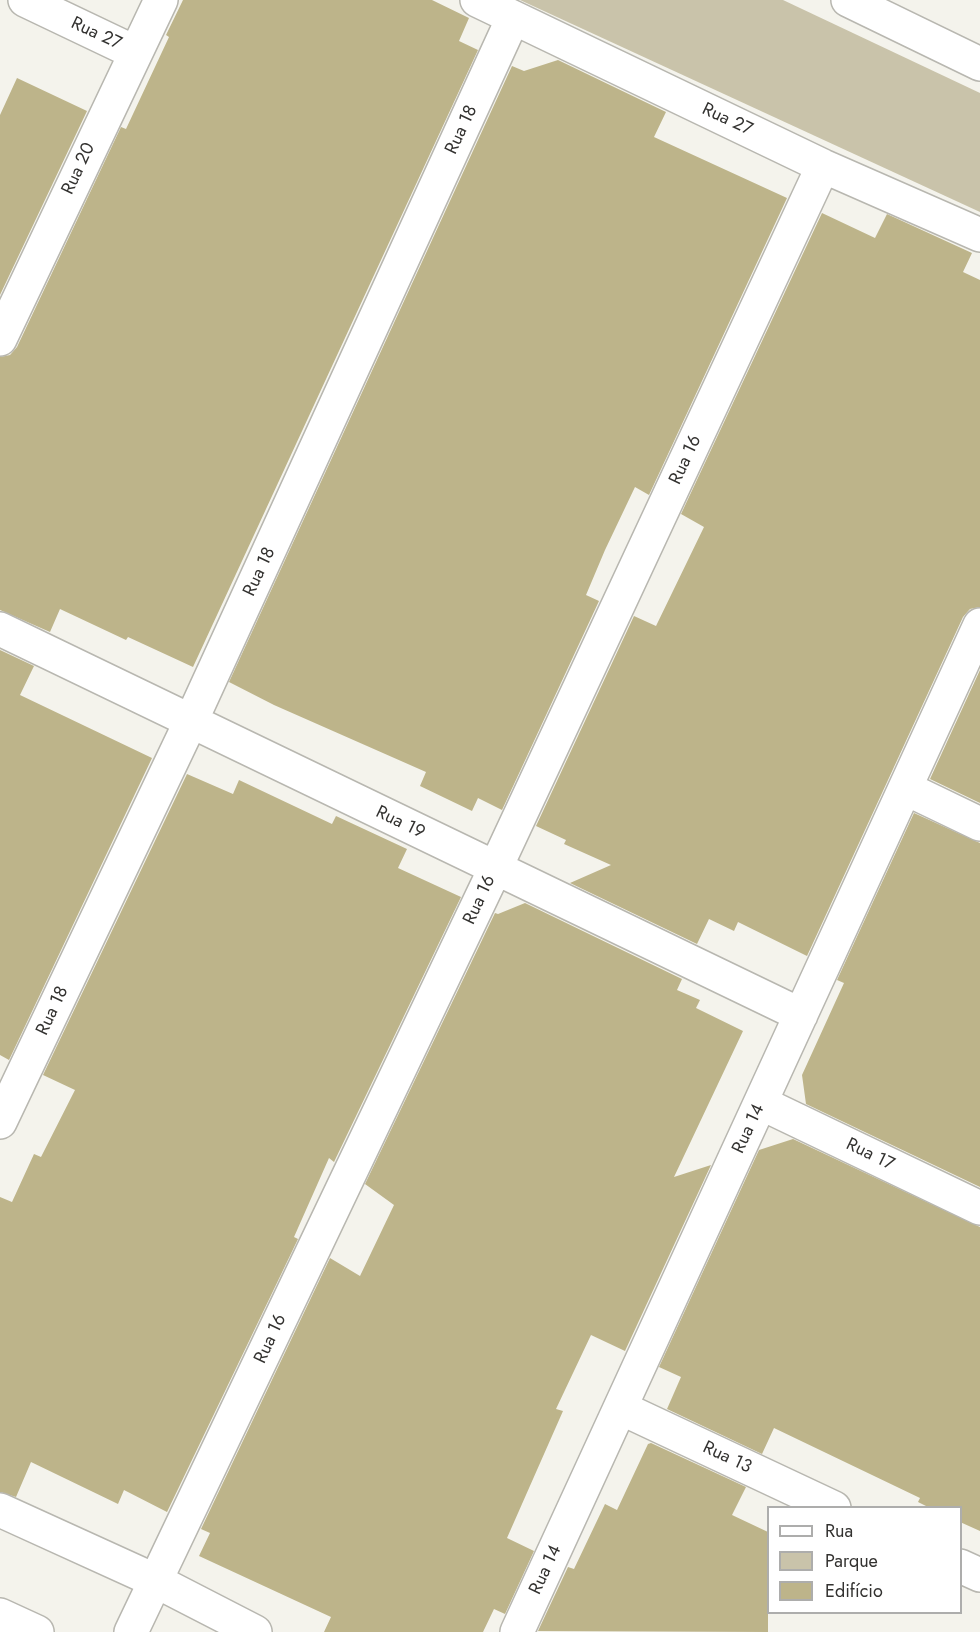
<!DOCTYPE html>
<meta charset="utf-8">
<style>
body{margin:0}
#map{position:relative;width:980px;height:1632px;overflow:hidden;background:#f4f3ec;font-family:Jost,sans-serif}
canvas{display:block}
.legend{position:absolute;left:767px;top:1506px;width:195px;height:108px;box-sizing:border-box;background:#fff;border:2px solid #adadac;margin:0;padding:8px 10px;list-style:none;font-size:18px;color:#333230}
.legend li{display:flex;align-items:center;gap:12px;height:30px}
.legend b{width:30px;border:2px solid #adadac}
</style>
<div id="map">
<canvas width="980" height="1632"></canvas>
<ul class="legend">
<li><b style="height:8px;background:#fff"></b>Rua</li>
<li><b style="height:16px;background:#c9c3aa"></b>Parque</li>
<li><b style="height:16px;background:#bdb48a"></b>Edifício</li>
</ul>
</div>
<script>
const ctx = document.querySelector('canvas').getContext('2d');
ctx.lineJoin = 'round';
function paint(path, color) { ctx.fillStyle = color; ctx.fill(path, 'evenodd'); }
function trace(path, color, width, dash) { ctx.strokeStyle = color; ctx.lineWidth = width; ctx.lineCap = dash ? 'butt' : 'round'; ctx.setLineDash(dash || []); ctx.stroke(path); }
function drawText(font, color, halo, rows, align = 'center') {
  ctx.font = font + ' Jost,sans-serif'; ctx.lineWidth = 4.5; ctx.setLineDash([]); ctx.textBaseline = 'middle'; ctx.strokeStyle = halo; ctx.fillStyle = color; for (const [text, x, y, turn = 0] of rows) {
    ctx.save(); ctx.translate(x, y); ctx.rotate((+turn || 0) * Math.PI / 180); ctx.textAlign = isNaN(turn) ? turn : align; if (halo) ctx.strokeText(text, 0, 0); ctx.fillText(text, 0, 0); ctx.restore();
  }
}
paint(new Path2D(`
 M520,0H783L980,93V212Z`), '#c9c3aa');
paint(new Path2D(`
 M183,0H432L469,18L459,41L478,50L193,667L128,637L126,640L60,609L50,632L0,610V357L10,355L17,347L121,127L126,129L169,37L166,35Z
 M558,60L666,112L654,137L787,198L649,495L635,487L605,550L586,595L599,601L502,810L478,798L472,811L420,786L426,772L274,705L229,682L512,66L524,71Z
 M17,78L87,111L0,295V115Z
 M822,213L875,238L887,214L972,253L963,272L980,280V607L970,609L963,617L807,956L738,922L734,931L709,919L697,944L570,883L611,865L564,844L566,840L536,826L634,616L656,626L704,527L681,514Z
 M0,650L34,666L20,695L152,758L9,1060L0,1055Z
 M980,670V803L930,779Z
 M187,774L233,794L239,780L332,824L336,816L407,849L398,868L461,897L334,1162L329,1158L294,1237L298,1239L167,1512L124,1490L118,1504L31,1462L16,1497L0,1492V1197L12,1202L34,1154L41,1157L75,1090L43,1075Z
 M914,813L980,843V1187L806,1104L802,1075L844,983L837,980Z
 M525,903L682,979L677,990L700,1000L696,1008L743,1031L674,1177L711,1165L625,1351L591,1335L556,1409L563,1411L507,1538L534,1551L505,1614L494,1609L483,1632H324L331,1617L199,1556L210,1533L201,1529L330,1258L360,1276L394,1205L365,1184L495,913L498,914Z
 M793,1139L980,1227V1531L960,1522V1508H930L918,1502L920,1498L774,1428L762,1454L667,1409L681,1377L659,1367L759,1150Z
 M651,1443L746,1487L732,1515L768,1532V1632L538,1631L568,1567L574,1569L605,1504L617,1510L648,1444Z`), '#bdb48a');
const street = new Path2D(`
 M25,0L134,52
 M477,0L823,166L980,235
 M848,0L980,64
 M0,339L161,0
 M0,629L801,1015
 M905,788L980,824
 M761,1103L980,1208
 M0,1122L191,721L513,18
 M621,1408L834,1508
 M960,1566L980,1575
 M131,1632L495,869L823,166
 M517,1632L980,625`);
const secondary = new Path2D(`
 M0,1510L156,1581L255,1632
 M0,1615L37,1632`);
trace(street, '#b8b7b0', 36);
trace(secondary, '#b8b7b0', 36);
trace(street, '#fff', 33);
trace(secondary, '#fff', 33);
drawText('18px', '#333230', '#fff', [
 ["Rua 27",96,34,25],
 ["Rua 27",727,120,25],
 ["Rua 18",462,130,-65],
 ["Rua 20",79,169,-65],
 ["Rua 16",686,460,-65],
 ["Rua 18",260,572,-65],
 ["Rua 19",400,823,26],
 ["Rua 16",480,900,-65],
 ["Rua 18",53,1011,-65],
 ["Rua 14",749,1129,-65],
 ["Rua 17",870,1155,26],
 ["Rua 16",271,1339,-65],
 ["Rua 13",727,1458,25],
 ["Rua 14",546,1570,-65]
]);
</script>
